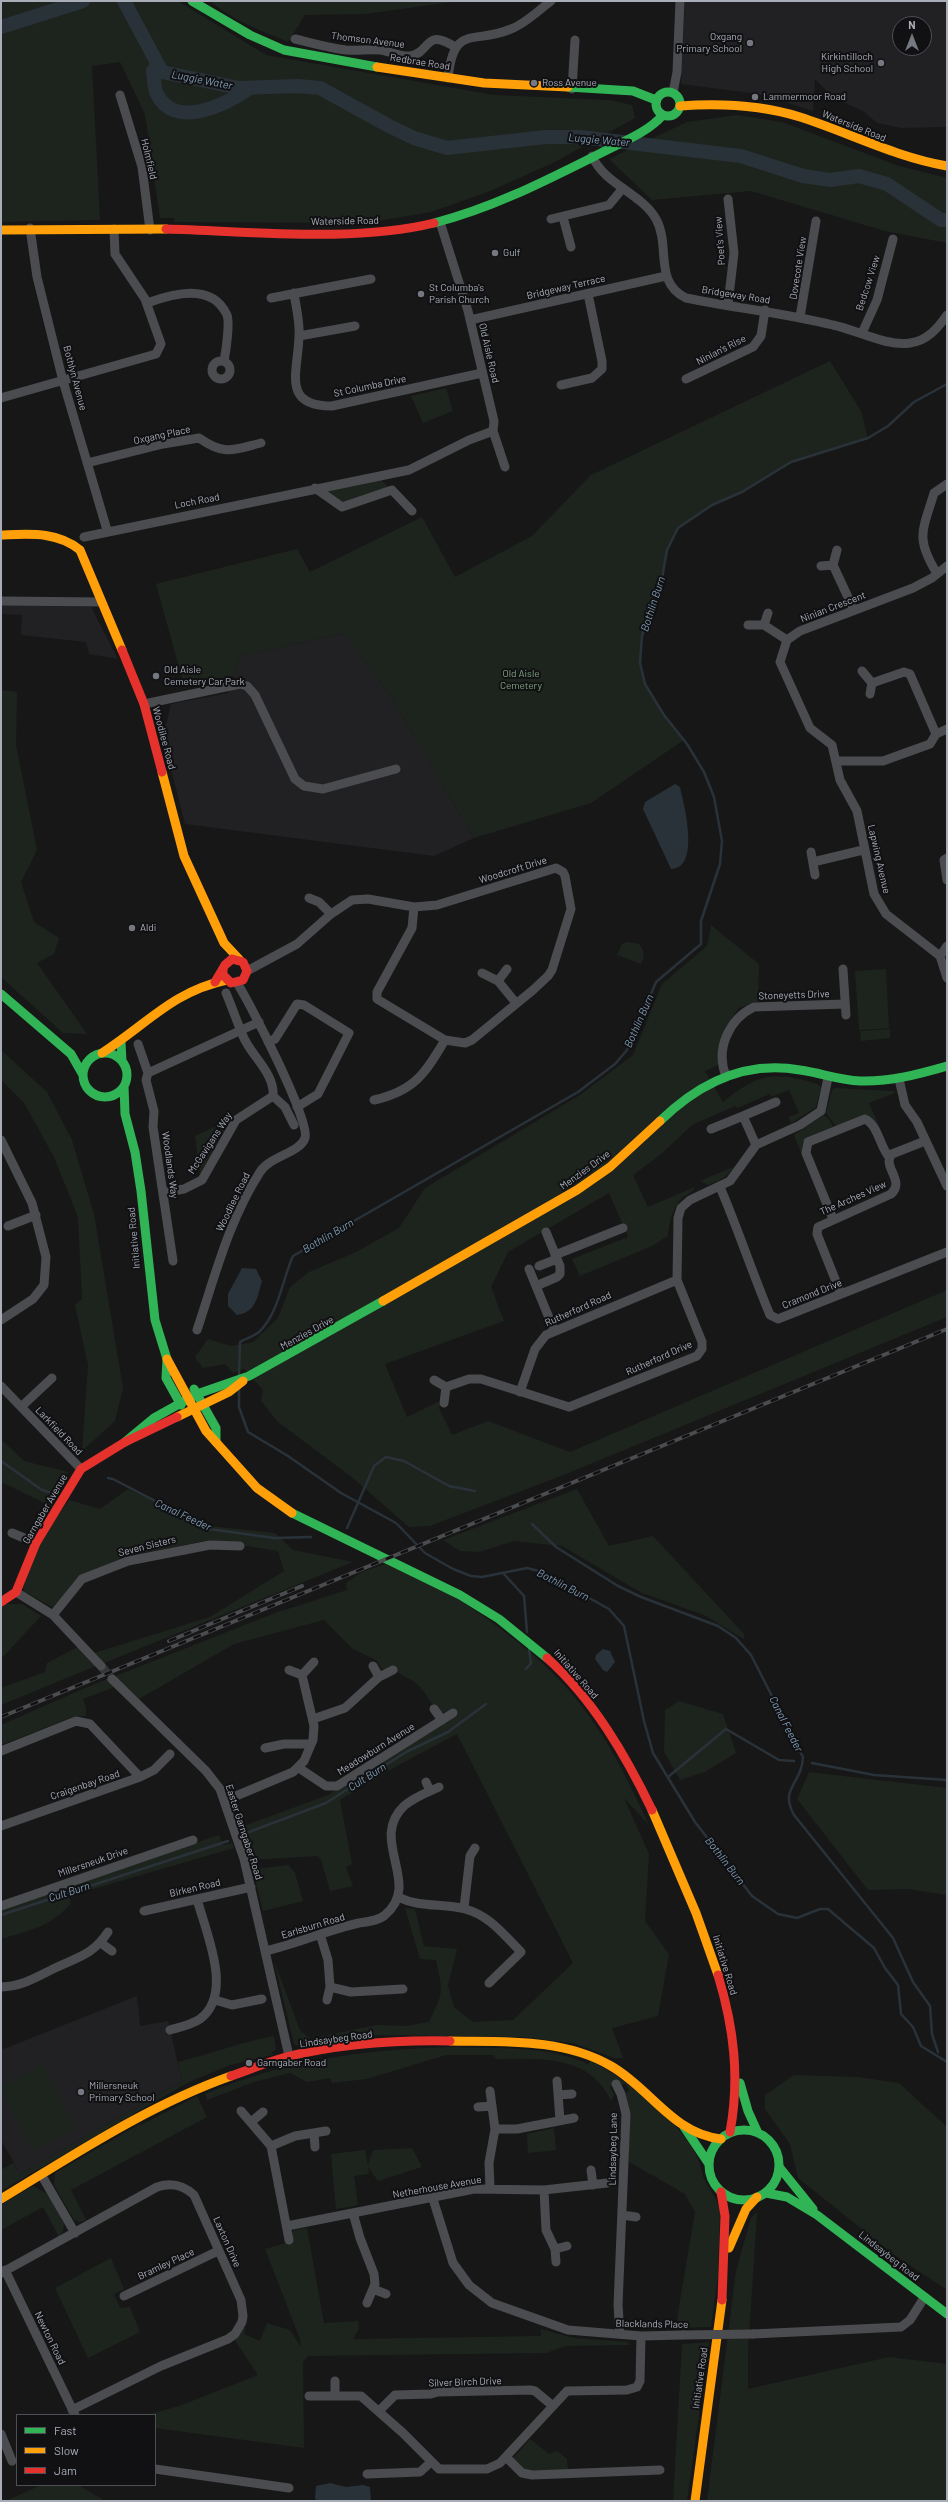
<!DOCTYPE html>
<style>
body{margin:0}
#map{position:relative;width:948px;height:2502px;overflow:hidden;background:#171717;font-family:Barlow,sans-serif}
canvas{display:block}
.frame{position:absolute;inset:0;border:2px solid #a8adb8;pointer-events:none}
.legend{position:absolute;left:16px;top:2414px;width:140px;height:72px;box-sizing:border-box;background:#111113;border:1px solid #4d4f55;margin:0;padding:5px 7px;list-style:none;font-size:12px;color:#a8adb8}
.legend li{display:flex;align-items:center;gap:8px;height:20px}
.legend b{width:20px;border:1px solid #4d4f55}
.north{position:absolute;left:892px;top:16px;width:40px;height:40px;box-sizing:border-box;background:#111113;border:1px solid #4d4f55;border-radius:50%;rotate:0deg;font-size:11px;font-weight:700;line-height:16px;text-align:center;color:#a8adb8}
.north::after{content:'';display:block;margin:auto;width:14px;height:18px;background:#757880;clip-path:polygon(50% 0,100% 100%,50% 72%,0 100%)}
</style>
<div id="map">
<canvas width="948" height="2502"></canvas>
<div class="frame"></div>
<ul class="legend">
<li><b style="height:5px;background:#30b455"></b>Fast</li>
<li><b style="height:5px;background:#ff9f0a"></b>Slow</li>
<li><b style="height:5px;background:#e5322d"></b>Jam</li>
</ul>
<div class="north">N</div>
</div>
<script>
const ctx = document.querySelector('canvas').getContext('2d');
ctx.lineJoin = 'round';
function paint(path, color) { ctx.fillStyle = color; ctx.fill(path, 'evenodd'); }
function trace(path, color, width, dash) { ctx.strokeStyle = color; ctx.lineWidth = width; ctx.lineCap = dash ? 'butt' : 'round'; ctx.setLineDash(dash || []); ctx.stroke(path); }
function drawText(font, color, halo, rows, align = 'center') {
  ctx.font = font + ' Barlow,sans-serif'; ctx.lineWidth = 4; ctx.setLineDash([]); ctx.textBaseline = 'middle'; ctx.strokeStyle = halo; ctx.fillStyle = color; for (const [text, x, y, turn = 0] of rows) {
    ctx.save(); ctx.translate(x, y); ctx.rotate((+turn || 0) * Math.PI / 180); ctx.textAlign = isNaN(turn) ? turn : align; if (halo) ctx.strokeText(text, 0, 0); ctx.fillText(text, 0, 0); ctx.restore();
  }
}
paint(new Path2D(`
 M685,1H947V127L901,128L877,123L863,111L834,98L815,79L813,111L759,94L681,84ZM900,24H924V48H900Z
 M1,605L91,607L118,659L89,654L86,642L21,635L22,615L1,614Z
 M345,633L392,699L474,838L434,856L185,824L163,738L171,704L228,693L241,656Z
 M137,1996L140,2026L168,2021L182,2081L20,2174L1,2140V2050Z`), '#212123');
paint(new Path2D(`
 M1,1H178L266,55L494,95L610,100L632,105L635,118L553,163L488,192L431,212L365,223L174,222V218H160L145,114L120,62L92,66L100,220L1,222Z
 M210,1H459L365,14L305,15L288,42C262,31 232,20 210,1Z
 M737,115L782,122L899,166L947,178V243L885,231L751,191L652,200L609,159L687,122Z
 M830,361L861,411L868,438L791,462L742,492L712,505L678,528L667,550L661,584L642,636L640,663L645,684L664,715L684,740L591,803L474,838L392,699L345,633L241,656L234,676L184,685L156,584L297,549L310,572L422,517L455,577L532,536L591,475Z
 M446,388L453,411L423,423L411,396Z
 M380,478L389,488L343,504L323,490Z
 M1,690L17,692L16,745L37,850L21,882L34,922L59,938L54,954L37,963L87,1034L63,1033L1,977Z
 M711,925L759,964L758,1001L739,1008L725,1027L718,1065L705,1071L723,1102C759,1073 773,1071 818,1084L821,1088L816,1107L791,1123L789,1117L799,1113L789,1090L771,1097L770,1094L737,1108L735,1106L692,1125L660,1155L633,1175L648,1207L695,1187C693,1192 688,1194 683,1197C673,1206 669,1223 668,1236L652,1246L580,1276L572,1259L628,1237L609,1193L508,1252L491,1287L504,1321L385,1364L407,1417L438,1402L440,1404L439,1408L452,1435L488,1421L570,1452L947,1290V1317L566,1474L430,1526L409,1527L354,1479L278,1422L261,1401L263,1390L244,1369L233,1373L225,1364L203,1368L195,1357L208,1339L231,1346L253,1342L278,1318L290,1287L309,1272L356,1252L399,1228L425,1188L580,1095L633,1055L662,984L707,946Z
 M627,942L639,944C645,951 645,956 641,964L617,955L622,944Z
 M886,969L889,1028L859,1030L855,971Z
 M890,1029V1038L861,1041L860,1031Z
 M1,1050L47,1092L72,1140L94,1214L123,1388L115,1421L82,1451L88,1365L75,1305L82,1299L78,1217L54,1157L24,1103L1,1080Z
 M835,1088L894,1091L895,1093L869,1103L889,1149L874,1121L836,1126L826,1113L832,1090Z
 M824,1115L829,1119L833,1127L804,1141L802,1144L808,1170L794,1135Z
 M221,1124L226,1127L200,1173L195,1136Z
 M733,1167C729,1177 718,1181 708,1185L700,1181Z
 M1,1439L24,1461L68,1472L53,1507L1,1482Z
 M128,1489L210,1526L275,1533L293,1550L353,1562L104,1663L94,1653L210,1617L284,1571L278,1551L210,1540L126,1556L79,1577L54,1608L25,1592L23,1588L38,1544L69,1500L100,1509Z
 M577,1489L609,1546L653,1536L744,1634V1639L704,1615L642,1593L562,1546L514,1541L479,1552L460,1551L443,1540Z
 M388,1563C410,1574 433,1584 453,1596C503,1628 555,1667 589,1716C614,1750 631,1787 649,1825L624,1798L649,1854L645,1921L669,1954L658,2016L612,2028L623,2058H614L573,2043L523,2037L378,2035L305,2049L294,2044L274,1961L300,2030L310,2039L376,2025L406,2026L429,2022C444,1991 443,1993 436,1960L420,1959L405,1908L415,1909L424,1946L457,1949L448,1985L454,2007L473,2022L513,2020L573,1963L457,1734L395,1767L340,1800L352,1864L346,1867L353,1886L330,1891L321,1860L318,1856L250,1860L241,1827L328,1795L458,1715L453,1708L444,1713C429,1707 428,1693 417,1684C408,1677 398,1675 391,1666L384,1669L381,1668L376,1660L353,1649L324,1620L234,1644L139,1699L123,1684L83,1699L86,1707V1716H75L1,1745V1725L85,1688L275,1613L347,1590L346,1583L362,1572Z
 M5,1604H22L41,1616L1,1659V1606Z
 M78,1647L98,1665L1,1705V1688L45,1672L47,1663Z
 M679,1701L723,1714L736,1753L705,1772L680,1780L664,1752L665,1710Z
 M809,1772L947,1788V1895L907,1889L868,1890L797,1799Z
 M219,1835L223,1845L232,1843L234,1848L69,1896L71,1903C51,1927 30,1930 1,1939V1907Z
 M289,1865L295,1873L303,1901L263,1911L253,1872L255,1869Z
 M274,2036L276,2050L272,2052L273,2055L230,2065L187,2083L1,2191V2170L13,2163L20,2174L182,2081L178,2062C211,2054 241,2042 274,2036Z
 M452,2047C495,2049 548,2045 588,2064L591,2061C624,2077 678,2121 696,2154C701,2163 701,2174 706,2183C711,2192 717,2199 720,2210L718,2276L711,2327L678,2328V2312L695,2212L685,2194L629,2162V2113L626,2094L629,2090L626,2084H612L610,2087L614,2095L611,2101C590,2054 539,2059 496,2059L493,2055H446L367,2079L332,2083L330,2078L307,2082L290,2073L254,2082L207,2100L205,2094C286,2060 365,2049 452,2047Z
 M42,2064L76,2128L33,2150L1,2090V2086Z
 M794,2075L858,2077L899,2083L947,2127V2290L893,2254L798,2178L790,2144L765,2109V2095Z
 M197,2096L207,2117L71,2190L86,2220L80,2222L74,2220L54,2185L55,2173L140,2124L141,2125Z
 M554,2128L556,2150L528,2153L527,2134Z
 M412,2148L422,2167L378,2181L368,2167L369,2174L354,2176L358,2205L336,2209L331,2154L365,2150L368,2165L373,2150Z
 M33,2186L49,2195L64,2224L63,2232L59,2237L43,2207L1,2230V2205Z
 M757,2212L748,2352V2389L889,2357L947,2364V2501H707L736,2271L751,2218Z
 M307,2228L324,2323L358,2321L359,2329L353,2339L541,2336V2329L574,2338L628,2342L630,2345L566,2346L546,2353L308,2356L303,2362L304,2448L155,2428V2415H147L179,2406L258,2375L234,2339L243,2327L246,2328L244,2334L260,2341L267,2323L290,2330L301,2347L300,2339L265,2249L293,2241L292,2233L294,2230Z
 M111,2258L124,2289L114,2294L120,2308L130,2307L140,2332L88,2358L55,2288Z
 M709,2342L687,2501H673L682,2344Z
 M530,2439L549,2454L557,2451L567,2459L568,2470H525L513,2458Z
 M41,2485H78L105,2501H1V2499L8,2500Z`), '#1d241e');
paint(new Path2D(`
 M675,784L680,787C684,805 701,868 671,869L643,809L645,802Z
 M242,1268L256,1269L262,1281C257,1298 256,1312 237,1315L228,1306V1294Z
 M603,1649L610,1651L615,1662L607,1672L603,1670L595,1659L596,1655Z
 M330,2483L346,2487L363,2485L370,2487L371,2501H319L315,2499L316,2486Z`), '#2a3239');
trace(new Path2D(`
 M239,1376L240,1342C245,1339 254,1336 259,1332C279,1313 282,1280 293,1256L578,1092L615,1064L627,1050L656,982L701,944V921L720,864L722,841L714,797L704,772L687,744L664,715L645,684L640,663L642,636L661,584L667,550L678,528L712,505L742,492L791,462L868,438L888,426L914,402L947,384
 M239,1389V1407L248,1432L288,1456L341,1493L396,1523L425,1553L453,1569L471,1576L482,1577L527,1568L542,1572L609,1609L624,1626L644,1721L653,1753L695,1822L752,1896L778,1914L797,1918L820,1909H828L874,1948L885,1968L898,1985L901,2014L913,2027L921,2046L947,2062
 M1,1461L42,1490L55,1494
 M108,1478L113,1479L209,1529L274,1538L311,1537
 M532,1524L556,1547L618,1586L641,1597L718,1626L736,1638L751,1655L803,1757C802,1784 779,1788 794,1815L893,1938L913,1982L930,2006L932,2034L938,2052
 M347,1528L374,1466L386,1457L404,1461L449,1486L475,1491
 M503,1573L524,1596L527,1632
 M526,1669L531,1663L529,1649
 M812,1763L874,1775L947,1780
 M668,1777L726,1729L779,1760L794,1761
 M241,1835L326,1803L406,1752L448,1732L486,1704
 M1,1915L228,1841`), '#2a3239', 2.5);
trace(new Path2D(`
 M124,1L162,72L239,88L298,86L320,88L389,126L414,138L447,148L546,137H580L741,156L803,176L830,180L859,176L887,184L941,220H947
 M1,27L83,1
 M158,65L153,71C154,77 154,86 156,92C173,132 227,104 250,88`), '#2a3239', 14);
trace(new Path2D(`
 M101,1666L112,1679`), '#343537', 9, [9, 4.5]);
trace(new Path2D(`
 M295,39C312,43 329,48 346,50C358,51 369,49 380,50C390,51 400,57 410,56C431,53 424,27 455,47
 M448,78C454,23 473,45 511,29C525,24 539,10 551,1
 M572,89L575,40
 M673,93L677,72L680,1
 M120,95L142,167L150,230
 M592,156C605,185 641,193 656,219C671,246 653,282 686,298C735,308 784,313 833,325C856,330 888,347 910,343C927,341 938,328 947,315
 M563,217L571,247
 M551,219L609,205L623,188
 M440,222L468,311L494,421L493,431L505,467
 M30,228L37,277L63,381L107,530
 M294,293C296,307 300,322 299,336C298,372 281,406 332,406L482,373
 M271,298L371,279
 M147,303C172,294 212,282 227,315C230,323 226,351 224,361
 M728,304L734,253L728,199
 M800,317L816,221
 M470,320L666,276
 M862,333L877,300L893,239
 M299,336L355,326
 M212 370a9 9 0 1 1 18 0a9 9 0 1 1-18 0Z
 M686,379L753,347L761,336L765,310
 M561,385L592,378L602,369V361L588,294
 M1,398L156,354L161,344L145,299L115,254L114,229
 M87,463L163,444L199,438C225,456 233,450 261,443
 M315,488L342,507L392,490L412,511
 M84,537L409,470L469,440L493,431
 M837,550L833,565L854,610
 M821,566L833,565
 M947,566L932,578L913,588L800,631L787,640L780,662L810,728L832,745L840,780L857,811L874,894L886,914L940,956L947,978
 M936,572C915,537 923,530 934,493L947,484
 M1,601L101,602
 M748,625H764L787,640
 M764,625L768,613
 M862,671L872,683L904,672L910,674L936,734
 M870,694L872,683
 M144,704L240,684L247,686L255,695L295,779L304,786L323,789L396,769
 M837,761H883L930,744L936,734L947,729
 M811,852L815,875
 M947,858L944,860L947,880
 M813,862L863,850
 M556,868L563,872L565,876L571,909L552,970L548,976L533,990L472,1040L465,1043L445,1040L377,999V992L412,928L414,907L437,905Z
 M309,898L319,902L331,914
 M940,956L947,946
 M843,969L846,1015
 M247,971L297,944L331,914L352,900L368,899L414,907
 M482,973L498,981L516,1003
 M498,981L507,969
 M268,1042L275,1039L297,1004L304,1005L349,1033L318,1094L297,1107
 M138,1044L148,1073
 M726,1076C715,1049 729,1019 754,1007L845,1004
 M899,1079L905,1105L917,1122L947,1186
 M273,1096L285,1107L294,1125
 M374,1100C414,1091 425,1074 445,1040
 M743,1116L776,1102
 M711,1129L743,1116L756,1145
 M1,1140L32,1203L46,1257L44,1285L33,1299L1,1320
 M720,1187C738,1229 752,1272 770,1315L778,1319L947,1252
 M163,1193L184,1189L202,1180L236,1120L273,1096C275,1073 251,1056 243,1036C237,1022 232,1007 226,993
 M833,1219L806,1153L808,1142L865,1119C878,1125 880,1147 889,1157
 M8,1226L36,1215
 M555,1255L623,1228
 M173,1261L153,1127L154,1111L146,1080L148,1073L259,1022
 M539,1266L557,1259
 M529,1269L554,1330
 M536,1286L557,1277L560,1274V1266L546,1232
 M841,1294L817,1234L818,1227L891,1194C906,1181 881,1166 892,1154L925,1141
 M197,1330C215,1276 229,1220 260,1172C270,1156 300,1153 305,1138C311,1122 249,1001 237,983
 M434,1380L446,1387L444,1403
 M1,1386L81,1469
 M446,1387L469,1379H481L569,1407L697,1356L702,1349V1342L677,1280L678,1218L681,1208L690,1200L730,1181L756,1145L800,1125L821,1111L828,1078
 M520,1392L535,1349L546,1335L677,1280
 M21,1407L52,1378
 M12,1533L36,1543
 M16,1592L53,1615L101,1666
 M53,1615L82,1579L128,1561L210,1545L240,1546
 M373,1666L379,1677
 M289,1670L302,1675
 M112,1679L206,1771L220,1789L244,1859L289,2056
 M434,1709L442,1720
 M313,1719L345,1708L379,1677L393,1670
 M265,1748L284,1744H311
 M1,1751L76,1721L90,1724L140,1777
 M299,1768L326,1786H337L453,1713
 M426,1782L430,1791
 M224,1801L293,1772L304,1761L313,1740L314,1726L302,1675L314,1662
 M1,1826L140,1777L154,1770L170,1754
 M398,1897C420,1908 442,1903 465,1909C489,1915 504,1935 521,1952L489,1983
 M1,1906L193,1840
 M464,1908L470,1856L475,1848
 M144,1911L251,1887
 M320,1934L328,1960L330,1987L351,1992L403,1989
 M101,1943L112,1951
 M265,1951C297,1944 327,1930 359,1923C367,1922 378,1921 385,1915C423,1884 368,1840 404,1806C414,1797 428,1792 439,1787
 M1,1987C22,1986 35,1978 53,1969C77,1957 92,1956 108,1932
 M215,2000L232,2005L262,1999
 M327,2000L330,1987
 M170,2030C180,2027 191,2025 200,2019C234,1994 206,1933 197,1899
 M557,2081L560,2120
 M616,2084L621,2094L626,2114L618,2305L620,2334
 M490,2091L495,2129
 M558,2095L572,2094
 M478,2107L492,2106
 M241,2111L271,2146L289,2240
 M251,2122L263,2112
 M314,2133L315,2147
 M271,2146L295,2136L326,2131
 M591,2170L593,2185
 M42,2176L75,2233
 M490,2188L489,2163L495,2129H517L574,2118
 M544,2190L546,2230L555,2249L556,2262
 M433,2199L453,2263L469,2285L492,2303L568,2330L641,2336L683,2335
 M353,2213L360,2238L374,2274L375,2284L367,2303
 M622,2215L636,2217
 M287,2226L474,2189L544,2190L607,2183
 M555,2249L567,2246
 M5,2270L75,2415
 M1,2273L157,2187C172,2182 183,2185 194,2195L241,2300L243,2316L242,2322L235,2334L228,2339L161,2366L72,2410
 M373,2289L386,2294
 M124,2296L218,2251
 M753,2334L901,2327L910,2320L924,2298
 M335,2381V2396
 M309,2396H361L403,2433L439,2469H487L500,2463L567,2391L627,2390L637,2387L640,2381L641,2336
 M379,2411L395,2395L431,2394L438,2392L530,2390L535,2391L553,2406
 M1,2434L12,2461
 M506,2457L522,2473L532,2475L660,2470
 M155,2469L289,2488
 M367,2474L420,2472L431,2462`), '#4b4c50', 9);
trace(new Path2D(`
 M192,1L250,35L284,50L377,67
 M568,87L633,91L656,100
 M656 104a12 12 0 1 1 24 0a12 12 0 1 1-24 0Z
 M434,223C493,208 547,180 601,153C622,142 647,133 663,115
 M1,994L71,1054L83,1075
 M121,1042L122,1061
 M83 1075a22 22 0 1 1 44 0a22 22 0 1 1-44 0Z
 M124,1086L125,1114L135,1152L141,1191L155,1320L167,1359L166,1378L181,1405
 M660,1121C698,1084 745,1060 800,1070C821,1073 839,1080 860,1081C890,1082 919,1074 947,1066
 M194,1389L216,1428V1442
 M125,1442L154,1418L197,1394L249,1376L383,1301
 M292,1513L460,1595L499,1619L547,1658
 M740,2083L748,2111L758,2133
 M684,2127L709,2164
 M709 2165a35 35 0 1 1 70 0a35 35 0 1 1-70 0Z
 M780,2168L813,2209
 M766,2193L787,2197L817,2215L947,2314`), '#30b455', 9);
trace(new Path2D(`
 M377,67L484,83L568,87
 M680,106C721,103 761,105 800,117C850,133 895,157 947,166
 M1,230L166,229
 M1,535C29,534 57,531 80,550L122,650
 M162,772L184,856L224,943L239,959
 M102,1053C146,1025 173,991 227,980
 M383,1301L577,1190L610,1167L660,1121
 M167,1359L206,1431L257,1488L292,1513
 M177,1417L229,1392L243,1381
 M652,1810L696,1913L718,1975
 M450,2041C504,2042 563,2038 611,2066C650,2088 673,2134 721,2139
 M1,2199C75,2154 149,2105 231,2076
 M729,2248L746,2209L757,2197
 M695,2501L722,2300`), '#ff9f0a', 9);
trace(new Path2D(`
 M166,229C250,231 353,243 434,223
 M122,650L144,704L162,772
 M215,982L225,965L232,959L243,962L247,971L243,980L231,983L223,975V969
 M1,1602L16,1592L36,1543L81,1469L125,1442L177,1417
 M547,1658C593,1699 626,1756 652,1810
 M718,1975C734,2028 740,2078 730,2132
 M231,2076C249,2070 267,2062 286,2057C339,2044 396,2040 450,2041
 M721,2192L725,2216L722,2300`), '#e5322d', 9);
const rail = new Path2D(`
 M169,1641L302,1586
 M1,1717L947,1329`);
trace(rail, '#4b4c4f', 4);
trace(rail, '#111113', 2.5, [8]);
trace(new Path2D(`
 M683,2335L753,2334`), '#4b4c50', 9);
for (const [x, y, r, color] of [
 [750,43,4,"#757880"],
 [881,63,4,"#757880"],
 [534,83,4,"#757880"],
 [755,97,4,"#757880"],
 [495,253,4,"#757880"],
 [421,294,4,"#757880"],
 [156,676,4,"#757880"],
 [132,928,4,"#757880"],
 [249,2063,4,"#757880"],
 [81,2092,4,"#757880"]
]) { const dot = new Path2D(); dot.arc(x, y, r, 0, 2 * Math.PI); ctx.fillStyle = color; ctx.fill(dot); trace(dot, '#111113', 1.5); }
drawText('10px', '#a8adb8', '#111113', [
 ["Oxgang",742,37,"right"],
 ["Primary School",742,49,"right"],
 ["Kirkintilloch",873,57,"right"],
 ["High School",873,69,"right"],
 ["Ross Avenue",542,83],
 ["Lammermoor Road",763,97],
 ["Gulf",503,253],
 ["St Columba's",429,288],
 ["Parish Church",429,300],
 ["Old Aisle",164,670],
 ["Cemetery Car Park",164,682],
 ["Aldi",140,928],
 ["Garngaber Road",257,2063],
 ["Millersneuk",89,2086],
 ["Primary School",89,2098]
], 'left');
drawText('10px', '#a8adb8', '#111113', [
 ["Thomson Avenue",368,40,7],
 ["Redbrae Road",420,62,9],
 ["Waterside Road",854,126,22],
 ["Holmfield",149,159,77],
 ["Waterside Road",345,221,-1],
 ["Poet's View",720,241,-94],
 ["Dovecote View",798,268,-81],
 ["Bedcow View",868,283,-72],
 ["Bridgeway Terrace",566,287,-13],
 ["Bridgeway Road",736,295,9],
 ["Ninian's Rise",721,350,-27],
 ["Old Aisle Road",489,353,77],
 ["Bothlyn Avenue",75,378,75],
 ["St Columba Drive",370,386,-12],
 ["Oxgang Place",162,435,-12],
 ["Loch Road",197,501,-11],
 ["Ninian Crescent",833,607,-21],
 ["Woodilee Road",164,738,75],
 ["Lapwing Avenue",879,859,77],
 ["Woodcroft Drive",513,870,-17],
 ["Stoneyetts Drive",794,995,-2],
 ["McGavigans Way",210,1143,-57],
 ["Woodlands Way",170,1165,82],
 ["Menzies Drive",585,1170,-36],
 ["The Arches View",853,1198,-24],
 ["Woodilee Road",233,1202,-64],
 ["Initiative Road",134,1238,-95],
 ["Cramond Drive",812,1294,-22],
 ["Rutherford Road",578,1309,-24],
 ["Menzies Drive",307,1333,-29],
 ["Rutherford Drive",659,1358,-24],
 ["Larkfield Road",59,1431,46],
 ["Garngaber Avenue",45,1509,-60],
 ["Seven Sisters",147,1546,-14],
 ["Initiative Road",576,1674,49],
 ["Meadowburn Avenue",376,1749,-32],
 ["Craigenbay Road",85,1785,-19],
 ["Easter Garngaber Road",244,1832,72],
 ["Millersneuk Drive",93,1862,-19],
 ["Birken Road",195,1888,-13],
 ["Earlsburn Road",313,1926,-17],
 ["Initiative Road",725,1965,73],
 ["Lindsaybeg Road",336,2039,-8],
 ["Lindsaybeg Lane",613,2149,-89],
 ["Netherhouse Avenue",437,2187,-10],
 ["Laxton Drive",227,2242,66],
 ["Lindsaybeg Road",889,2256,38],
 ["Bramley Place",166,2264,-25],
 ["Blacklands Place",652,2324,1],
 ["Newton Road",50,2338,64],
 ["Initiative Road",700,2378,-82],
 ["Silver Birch Drive",465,2382,-2]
]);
drawText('10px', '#7fa381', '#111113', [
 ["Old Aisle",521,674],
 ["Cemetery",521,686]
]);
drawText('italic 11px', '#7f9bb3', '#111113', [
 ["Luggie Water",202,80,11],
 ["Luggie Water",599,140,5],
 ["Bothlin Burn",653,604,-72],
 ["Bothlin Burn",639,1021,-66],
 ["Bothlin Burn",328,1236,-30],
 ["Canal Feeder",183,1515,25],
 ["Bothlin Burn",563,1585,27],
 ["Canal Feeder",786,1724,63],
 ["Cult Burn",367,1777,-32],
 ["Bothlin Burn",725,1861,52],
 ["Cult Burn",69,1892,-18]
]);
</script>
